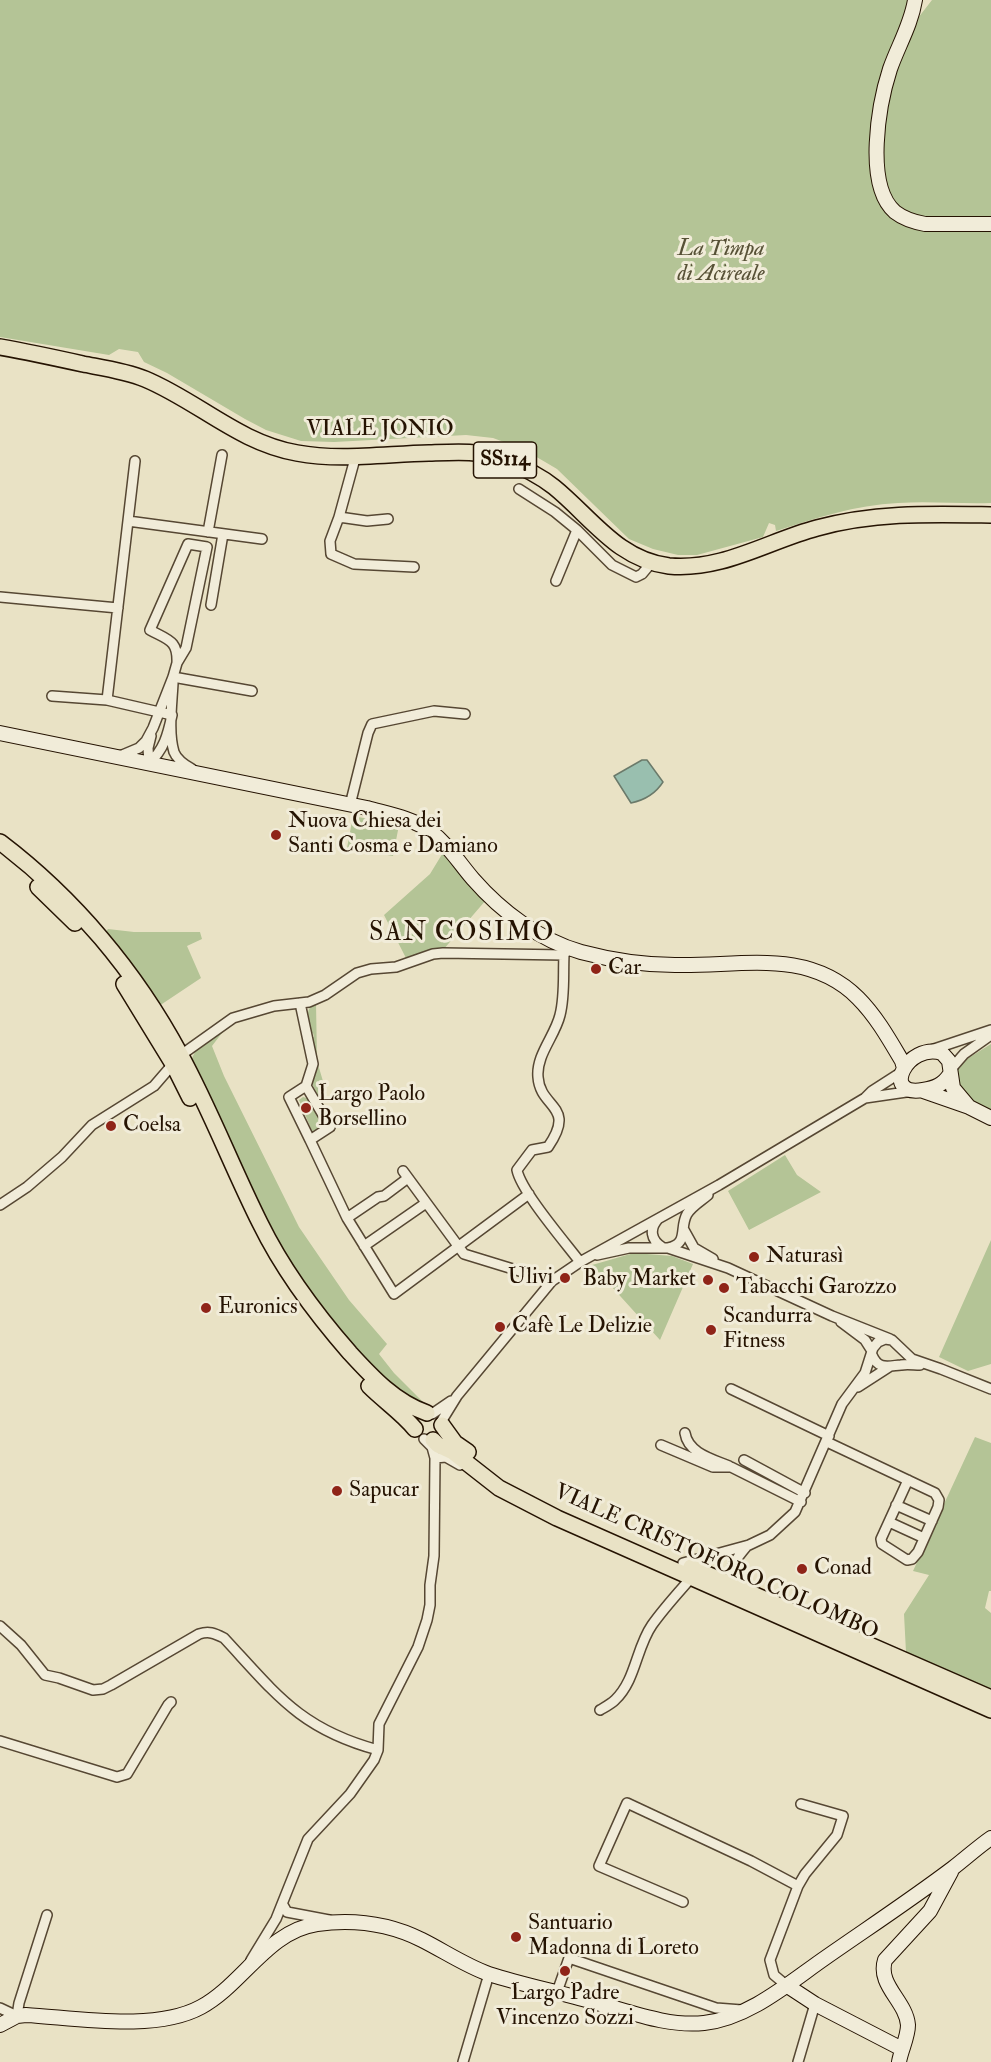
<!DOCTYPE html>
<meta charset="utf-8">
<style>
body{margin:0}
canvas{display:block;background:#e9e2c5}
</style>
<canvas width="991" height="2062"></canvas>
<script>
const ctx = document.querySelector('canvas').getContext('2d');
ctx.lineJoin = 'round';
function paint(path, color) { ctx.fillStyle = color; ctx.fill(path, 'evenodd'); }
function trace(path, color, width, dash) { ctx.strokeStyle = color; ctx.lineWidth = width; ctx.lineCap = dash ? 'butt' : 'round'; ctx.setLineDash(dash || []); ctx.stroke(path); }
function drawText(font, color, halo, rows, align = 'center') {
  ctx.font = font + ' "IM FELL Double Pica",serif'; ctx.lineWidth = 6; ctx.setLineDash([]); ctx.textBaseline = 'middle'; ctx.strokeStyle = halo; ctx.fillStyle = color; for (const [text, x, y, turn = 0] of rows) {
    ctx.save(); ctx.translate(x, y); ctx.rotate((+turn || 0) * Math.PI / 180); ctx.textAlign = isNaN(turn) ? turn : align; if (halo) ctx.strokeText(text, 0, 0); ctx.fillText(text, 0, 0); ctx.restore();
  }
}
paint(new Path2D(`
 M0,0H908V11L918,18L932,0H991V503C960,504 929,501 898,503C855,505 816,518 776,531L775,525L769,523L763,537L697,555H678L653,549L629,539L557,469L523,449L493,438L466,435L334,442L301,441L266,430L245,419L167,373L144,362L138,352L119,349L109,355L0,337Z
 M353,816L399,825L393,856L347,848Z
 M444,851L486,900L443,950L407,960L384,915L430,874Z
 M108,929L134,932H200L202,939L187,946L201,978L159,1006L105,933Z
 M316,1002L317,1061L325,1088L322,1095H318L311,1082L316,1065L312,1038L314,1037L313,1033L311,1034C309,1021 303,1009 316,1002Z
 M228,1025L212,1046L224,1076L299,1227L349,1300L387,1344L379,1354L394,1373L428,1407L419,1406L378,1375L316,1304L265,1222L191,1060L196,1050Z
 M991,1044V1111L963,1097L955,1072L962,1062Z
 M303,1097L310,1099L323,1123L320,1129L312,1131L299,1100Z
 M785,1155L797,1175L821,1192L749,1230L728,1191Z
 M991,1240V1364L968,1371L939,1357Z
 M634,1253L672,1256L693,1264L660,1340L592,1265Z
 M975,1437L991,1443V1591H989L985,1608L991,1613V1692L906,1652L904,1614L929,1575L913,1571Z`), '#b4c496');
const water = new Path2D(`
 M642,760H647L663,782C656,793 645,800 631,803L614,776Z`);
paint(water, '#99bfaf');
trace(water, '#6b7a6a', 1.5);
const street = new Path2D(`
 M356,455L339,517L367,521L388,519
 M135,461L107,700L172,715C168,734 164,750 149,763
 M519,489L555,512L577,530L612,565L636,577L642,574L652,562
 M339,517L330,541L331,554L354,564L414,567
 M128,521L262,539
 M208,532L222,455
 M556,581L577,530
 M0,597L118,608
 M211,605L223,534
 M173,677L252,691
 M173,683C172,704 168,732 174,752C177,760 185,765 192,769
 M52,696L107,700
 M120,756L139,748L146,741L153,728L173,677L177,663L186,648L207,547L188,544L150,630C168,640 178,640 177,663
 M149,763L148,748L151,736
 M350,805L368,733L372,724L434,711L465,714
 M567,950L564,955C563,974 565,996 560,1015C555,1036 536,1055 538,1077C540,1109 577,1105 548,1147L532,1150L517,1170C521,1191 564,1241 580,1262
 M300,1003L313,1064L306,1086L289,1097L310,1140L330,1127L306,1086
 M931,1050L991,1030
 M181,1055L233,1018L274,1006L309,1002L325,995L357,973L371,969L396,967L433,954L443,953L564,955
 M951,1069L964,1054L991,1035
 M865,1098L913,1091
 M310,1140L347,1218L394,1294L529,1194
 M403,1171L464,1254L552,1281
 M0,1205L27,1187L62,1157L92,1125L154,1086L173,1064
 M347,1218L378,1197L384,1196L408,1178
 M658,1219C649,1229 651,1240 662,1247
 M684,1230L694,1248L713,1259
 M364,1246L426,1203
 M668,1248C689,1244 679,1228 687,1214C692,1206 701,1201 708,1195
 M597,1255L629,1248H668L728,1268L832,1316L890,1339
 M841,1322L865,1340L872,1351
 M872,1355C878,1370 888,1366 901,1365C907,1364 914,1365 920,1365
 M858,1387L889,1367
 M731,1389L829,1436
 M432,1414L451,1401
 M441,1422L457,1396L552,1281L580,1262L719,1185L865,1098L872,1091L900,1073
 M685,1433C688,1453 712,1459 729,1466
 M827,1442L935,1493L939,1500L938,1507L918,1552L912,1559L907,1560L882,1544L881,1539L908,1480
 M661,1445L713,1467H731L801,1502
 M435,1458L446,1457L460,1465
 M744,1460L805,1493
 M896,1505L932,1521
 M889,1522L924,1538
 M683,1563L749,1545L770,1535L795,1512L842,1404L865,1373L873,1348L878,1342L885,1339L892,1340L912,1359L941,1369L991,1389
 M730,1583C730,1566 736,1559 747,1546
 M0,1626L21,1645L45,1675L59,1678L93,1690L103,1689L111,1685L199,1634C209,1631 214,1633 224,1638C276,1694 300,1729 378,1750
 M600,1710C605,1707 611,1704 615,1700C636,1680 636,1648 652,1625C664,1608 678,1593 691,1578
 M0,1741L117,1777L127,1774L168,1705L171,1702
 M683,1902L599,1866L627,1803L751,1861L798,1886
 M283,1905L287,1912L329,1920
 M251,1960L276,1919L308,1839L350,1794L374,1760L378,1750L379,1724L418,1647L427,1620L430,1605V1585L434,1556L435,1458L432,1447L424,1439
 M786,1985L774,1975L770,1960L798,1886L805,1874L837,1835L843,1816L801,1804
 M557,1992L569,1958L716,2008L742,2010
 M0,2008L17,2016L19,2003L47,1915
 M463,2062L489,1974
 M798,2062L815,2004`);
const secondary = new Path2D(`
 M915,0C911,25 898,46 890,69C879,103 864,185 895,212C904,219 914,222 925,224H991
 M0,733L367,808C388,814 412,818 430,831C448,844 459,863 473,879C501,911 539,940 581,952C611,960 644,965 675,965C738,967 807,947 858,998C876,1016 889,1039 902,1061L904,1068
 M950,1074C943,1085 935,1088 923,1090C880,1097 907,1042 942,1053L949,1061L953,1088L969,1107
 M923,1091L969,1107L991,1118
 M786,1985L815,2004L902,2049
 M0,2025L17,2016L26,2015C77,2018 155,2032 201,2007C242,1985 268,1931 317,1924C353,1919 390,1924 422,1940C444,1951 466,1966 489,1974C523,1985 559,1992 593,2002C628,2011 667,2027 704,2023C749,2018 789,1983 825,1958C868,1928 912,1899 953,1868C966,1858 978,1847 991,1838
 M899,2062C901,2050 908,2037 908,2025C906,2001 877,1985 885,1960L930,1911L951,1872`);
const primary = new Path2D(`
 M0,347C28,352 56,358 83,364C104,368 126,371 145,379C198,401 239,443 297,453C339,461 386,454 429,453C454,452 479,450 503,459C520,466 539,475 554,487C591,517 618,560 669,566C722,571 768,541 817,528C875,512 932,514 991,515
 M0,842C74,898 136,972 180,1054C210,1109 232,1167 260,1223C283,1270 315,1313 350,1353C372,1377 395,1402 427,1413
 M38,887L75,923
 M124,984L173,1064L190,1098
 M369,1386C384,1401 402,1413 415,1429
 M442,1425L455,1443L468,1452
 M433,1440L438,1445L453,1452L499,1488L557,1518L991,1710
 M691,1567L991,1698`);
trace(street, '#564733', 12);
trace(secondary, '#251302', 16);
trace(primary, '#251302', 18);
trace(street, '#f1ecd9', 9);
trace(secondary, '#f1ecd9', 14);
trace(primary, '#e9e2c5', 15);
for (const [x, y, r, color] of [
 [276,835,6,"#8f2418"],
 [596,969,6,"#8f2418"],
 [306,1108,6,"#8f2418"],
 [111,1126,6,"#8f2418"],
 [754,1257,6,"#8f2418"],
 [565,1278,6,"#8f2418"],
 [708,1280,6,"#8f2418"],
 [724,1288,6,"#8f2418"],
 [206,1308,6,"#8f2418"],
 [500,1327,6,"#8f2418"],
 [711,1330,6,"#8f2418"],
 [337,1491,6,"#8f2418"],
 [802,1569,6,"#8f2418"],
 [516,1937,6,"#8f2418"],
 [565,1971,6,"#8f2418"]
]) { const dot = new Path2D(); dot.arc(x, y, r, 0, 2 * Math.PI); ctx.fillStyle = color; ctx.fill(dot); trace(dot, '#f1ecd9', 2); }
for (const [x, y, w] of [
 [505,460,63]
]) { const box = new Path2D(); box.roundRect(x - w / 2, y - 18, w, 36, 4.5); ctx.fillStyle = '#f1ecd9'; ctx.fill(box); trace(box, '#251302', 1.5); }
drawText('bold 21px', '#251302', null, [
 ["SS114",505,460]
]);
drawText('italic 22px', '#575136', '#f1ecd9', [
 ["La Timpa",721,250],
 ["di Acireale",721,275]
]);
drawText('22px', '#251302', '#f1ecd9', [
 ["VIALE JONIO",380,430],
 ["VIALE CRISTOFORO COLOMBO",716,1563,24]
]);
drawText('22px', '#251302', '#f1ecd9', [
 ["Nuova Chiesa dei",288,822],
 ["Santi Cosma e Damiano",288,847],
 ["Car",608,969],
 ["Largo Paolo",318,1095],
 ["Borsellino",318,1120],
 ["Coelsa",123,1126],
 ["Naturasì",766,1257],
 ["Ulivi",553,1278,"right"],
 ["Baby Market",696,1280,"right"],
 ["Tabacchi Garozzo",736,1288],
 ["Euronics",218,1308],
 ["Scandurra",723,1317],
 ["Fitness",723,1342],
 ["Cafè Le Delizie",512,1327],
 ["Sapucar",349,1491],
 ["Conad",814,1569],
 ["Santuario",528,1924],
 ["Madonna di Loreto",528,1949],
 ["Largo Padre",565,1994,"center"],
 ["Vincenzo Sozzi",565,2019,"center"]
], 'left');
ctx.letterSpacing = '1.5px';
drawText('26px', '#251302', '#f1ecd9', [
 ["SAN COSIMO",462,934]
]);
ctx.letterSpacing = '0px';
</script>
